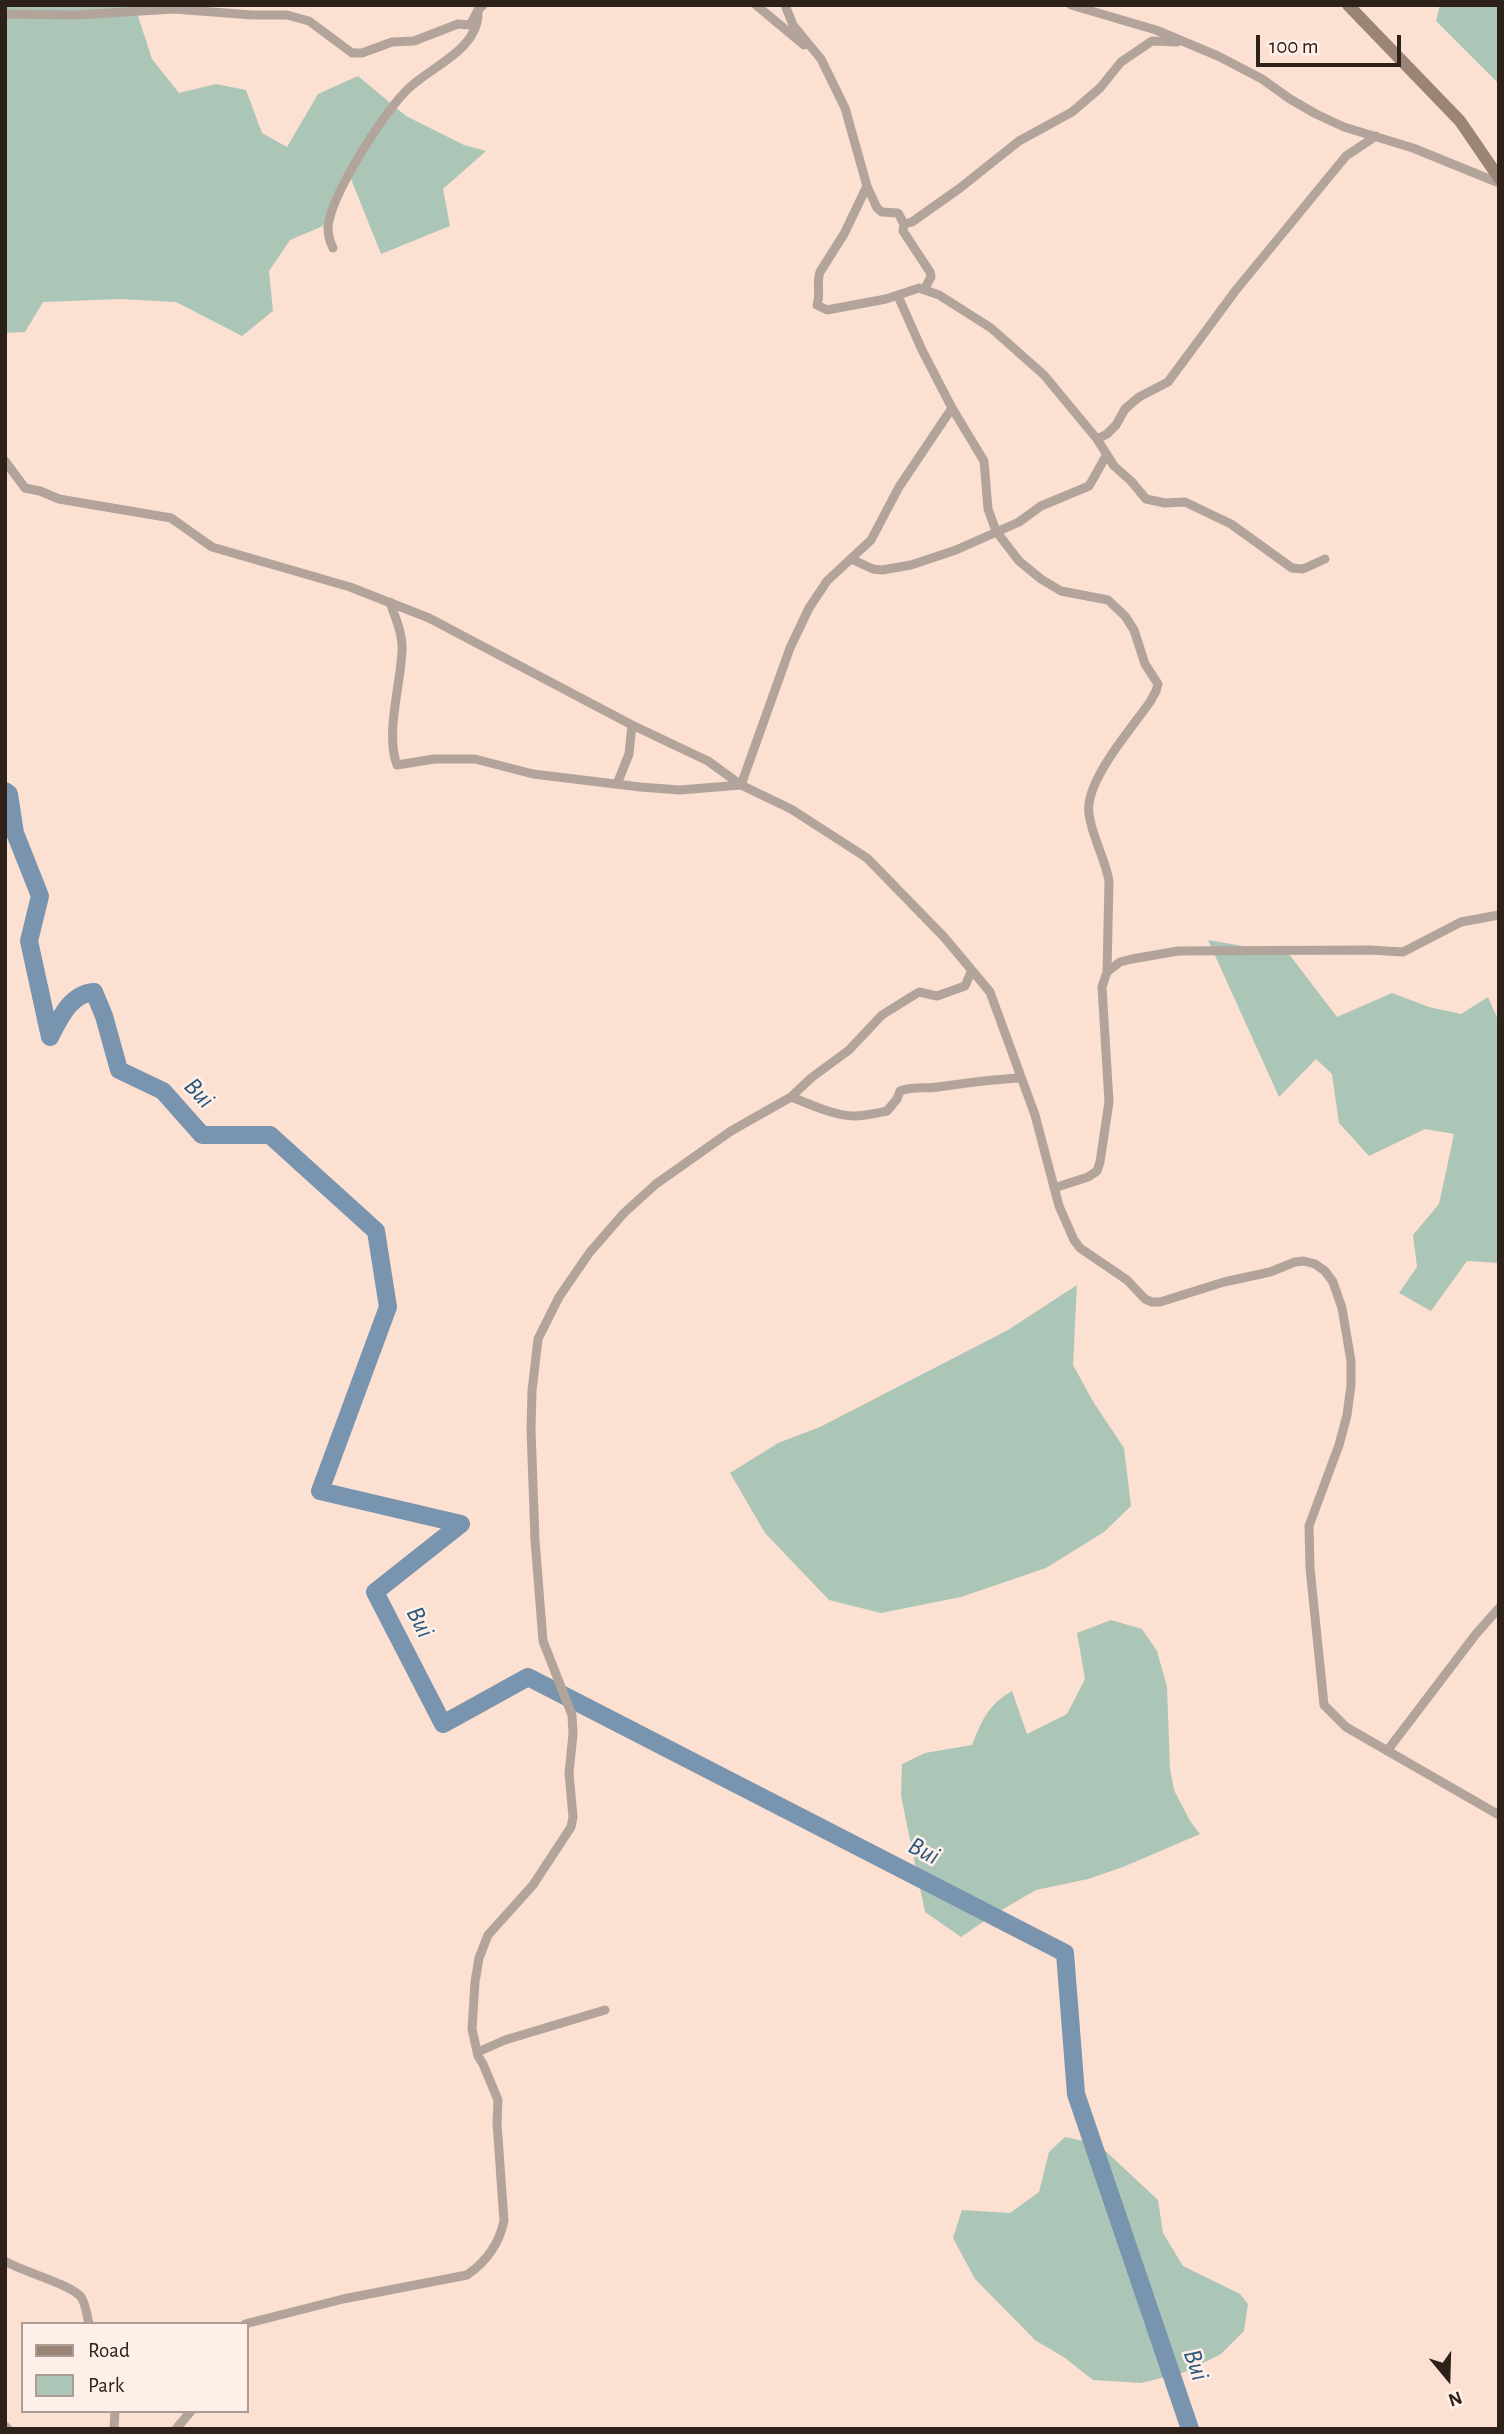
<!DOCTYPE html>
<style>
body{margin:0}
#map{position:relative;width:1504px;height:2434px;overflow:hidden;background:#fce0d1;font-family:"Alegreya Sans",sans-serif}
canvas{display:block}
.frame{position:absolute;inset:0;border:7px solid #2e211a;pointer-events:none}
.legend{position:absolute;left:21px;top:2322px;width:228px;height:91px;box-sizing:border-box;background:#fef0e9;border:2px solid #ab9d96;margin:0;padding:9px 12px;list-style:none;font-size:21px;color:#2e211a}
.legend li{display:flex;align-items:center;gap:14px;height:35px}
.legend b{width:35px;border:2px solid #ab9d96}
.north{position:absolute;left:1413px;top:2343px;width:70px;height:70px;-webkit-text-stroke:5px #fef0e9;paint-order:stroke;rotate:161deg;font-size:19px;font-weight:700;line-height:28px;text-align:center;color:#2e211a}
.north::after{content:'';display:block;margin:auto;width:24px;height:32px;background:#2e211a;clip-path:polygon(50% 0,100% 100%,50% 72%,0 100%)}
.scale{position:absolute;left:1256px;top:35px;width:145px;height:32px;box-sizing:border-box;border:4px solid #2e211a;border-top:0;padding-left:9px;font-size:21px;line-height:24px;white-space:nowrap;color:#2e211a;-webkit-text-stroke:5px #fef0e9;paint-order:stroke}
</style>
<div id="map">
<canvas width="1504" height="2434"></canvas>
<div class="frame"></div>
<ul class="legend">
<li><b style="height:9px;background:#9a8476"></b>Road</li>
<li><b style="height:19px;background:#abc6b7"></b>Park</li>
</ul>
<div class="north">N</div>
<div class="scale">100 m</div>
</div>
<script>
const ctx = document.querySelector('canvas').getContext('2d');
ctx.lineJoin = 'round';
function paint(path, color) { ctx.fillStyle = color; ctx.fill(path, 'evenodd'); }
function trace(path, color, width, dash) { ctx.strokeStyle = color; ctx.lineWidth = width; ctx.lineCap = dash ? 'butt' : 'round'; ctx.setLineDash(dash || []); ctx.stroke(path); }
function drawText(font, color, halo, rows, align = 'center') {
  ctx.font = font + ' "Alegreya Sans",sans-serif'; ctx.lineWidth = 5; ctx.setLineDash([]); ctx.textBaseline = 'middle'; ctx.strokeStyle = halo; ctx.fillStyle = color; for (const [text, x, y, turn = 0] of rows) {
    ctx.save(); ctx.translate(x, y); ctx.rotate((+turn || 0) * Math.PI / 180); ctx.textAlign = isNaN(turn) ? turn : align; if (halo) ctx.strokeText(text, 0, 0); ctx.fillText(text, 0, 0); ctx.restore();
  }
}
paint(new Path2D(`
 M5,5H141L136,10L152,59L179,93L216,84L246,90L262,133L287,147L318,94L358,76L406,116L464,145L486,151L443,189L450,226L381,254L347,169L323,226L290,240L269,271L273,311L242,336L176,302L121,299L43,302L25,332L5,333Z
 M1440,5H1499V84L1436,21Z
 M1208,940L1289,954L1337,1017L1392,993L1429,1007L1461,1014L1488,997L1499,1022V1263L1467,1261L1431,1311L1399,1293L1417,1267L1413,1235L1439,1204L1454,1134L1425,1129L1369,1156L1339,1123L1332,1074L1316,1059L1279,1097Z
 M1077,1285L1073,1365L1094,1403L1124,1448L1131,1506L1104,1532L1046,1568L961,1597L881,1613L829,1600L765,1533L730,1473L778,1443L820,1427L1008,1330Z
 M1111,1620L1142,1629L1157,1651L1167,1687L1170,1769L1174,1790L1190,1821L1200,1834L1123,1867L1088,1879L1036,1890L993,1915L961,1937L925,1912L901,1796L902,1764L925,1753L972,1745C982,1720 988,1705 1012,1691L1027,1734L1067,1714L1085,1679L1077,1633Z
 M1065,2137L1098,2144L1158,2200L1163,2233L1183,2266L1240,2294L1248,2304L1244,2331L1221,2354L1185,2372L1141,2383L1093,2380L1065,2358L1035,2340L975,2279L953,2238L962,2210L1010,2213L1039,2192L1049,2152Z`), '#abc6b7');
trace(new Path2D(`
 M5,791L9,794L15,833L40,896L29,941L50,1037C60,1018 70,994 94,992L104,1016L119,1070L163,1091L202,1135H270L376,1231L388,1307L320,1491L461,1524L375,1592L443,1724L528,1677L1065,1953L1076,2094L1190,2429`), '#7994ae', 18);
trace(new Path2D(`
 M756,5L804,45
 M785,5L793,25L821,59L845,108L867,186L877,208L882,212L898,213L904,224L903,231L930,272L931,277L925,288
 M1071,5L1156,30L1218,56L1262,79L1290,99L1316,114L1344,127L1413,148L1499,183
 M5,14L76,15L174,9L252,15H287L309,21L352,53H362L392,42L414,41L458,24L470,25L478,10L483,5
 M867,186L844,234L820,272C816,283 821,294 817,305L827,310L886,299L919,288L939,295L991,328L1044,375L1097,439L1114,466L1131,481L1146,499L1165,503L1185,502L1231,524L1292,568L1303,569L1325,559
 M904,224L912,222L960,188L1019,141L1072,112L1100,88L1121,62L1152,41L1177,42
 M333,248C330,242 328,234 328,228C330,196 382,116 405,92C428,67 479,51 478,12
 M898,296L922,350L952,408L984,461L988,509L996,531L1019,561L1041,579L1061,591L1108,600L1125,616L1134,630L1145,664L1158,684L1156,691L1150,702C1131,729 1084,782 1089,814C1092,837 1105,858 1109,881L1107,972
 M1097,439L1107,434L1116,425L1125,409L1139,397L1168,382L1236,290L1346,156L1376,136
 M5,461L25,488L40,491L59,499L171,518L212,547L350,587L429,618L632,725L708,761L741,785L791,809L867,858L944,937L990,992L1035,1115L1059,1206L1074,1240L1080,1248L1127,1280L1145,1299L1152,1302H1160L1224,1282L1270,1272L1295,1262L1304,1261L1315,1264L1325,1271L1333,1282L1342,1308L1351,1361V1385L1347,1415L1339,1445L1309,1526L1310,1568L1324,1705L1346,1727L1499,1815
 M851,559L873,569L882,570L911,565L956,550L1019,522L1041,506L1089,486L1106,456
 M390,602C395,617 403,634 402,650C401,684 385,733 397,765L434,759H475L533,774L640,787L680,790L741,785L790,648L809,608L827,581L871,540L899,487L952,408
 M617,784L629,754L632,725
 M791,1097C810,1104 834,1116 854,1116C865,1116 877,1113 887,1111L897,1099L900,1091C913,1086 925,1089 938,1087C966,1083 993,1079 1021,1078
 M1054,1188L1088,1177L1097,1171L1100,1162L1109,1102L1102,987L1107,972L1120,962L1132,959L1178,951L1370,950L1403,952L1461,922L1499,915
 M1387,1751L1476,1634L1499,1608
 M478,2052L505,2040L605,2010
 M5,2261C23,2272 70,2284 81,2297C86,2304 87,2316 89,2324
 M245,2324L343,2299L467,2275C486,2262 499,2244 504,2221L497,2123L498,2100L483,2064L478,2056L472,2029L475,1982L479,1958L488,1935L533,1885L571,1827L573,1817L569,1773L573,1734L572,1715L543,1641L535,1540L531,1429L532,1391L538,1339L559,1297L590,1252L624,1213L656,1184L731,1131L791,1097L811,1078L849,1050L882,1015L919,992L937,996L965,986L971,972
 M5,2426L8,2429
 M114,2429L115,2411
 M176,2429L191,2411`), '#b3a49b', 9);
trace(new Path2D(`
 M1348,5L1460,121L1499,178`), '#9a8476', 12);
drawText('italic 26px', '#2b577d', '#fef0e9', [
 ["Bui",199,1093,47],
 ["Bui",420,1622,63],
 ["Bui",924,1851,27],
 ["Bui",1196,2365,71]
]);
</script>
